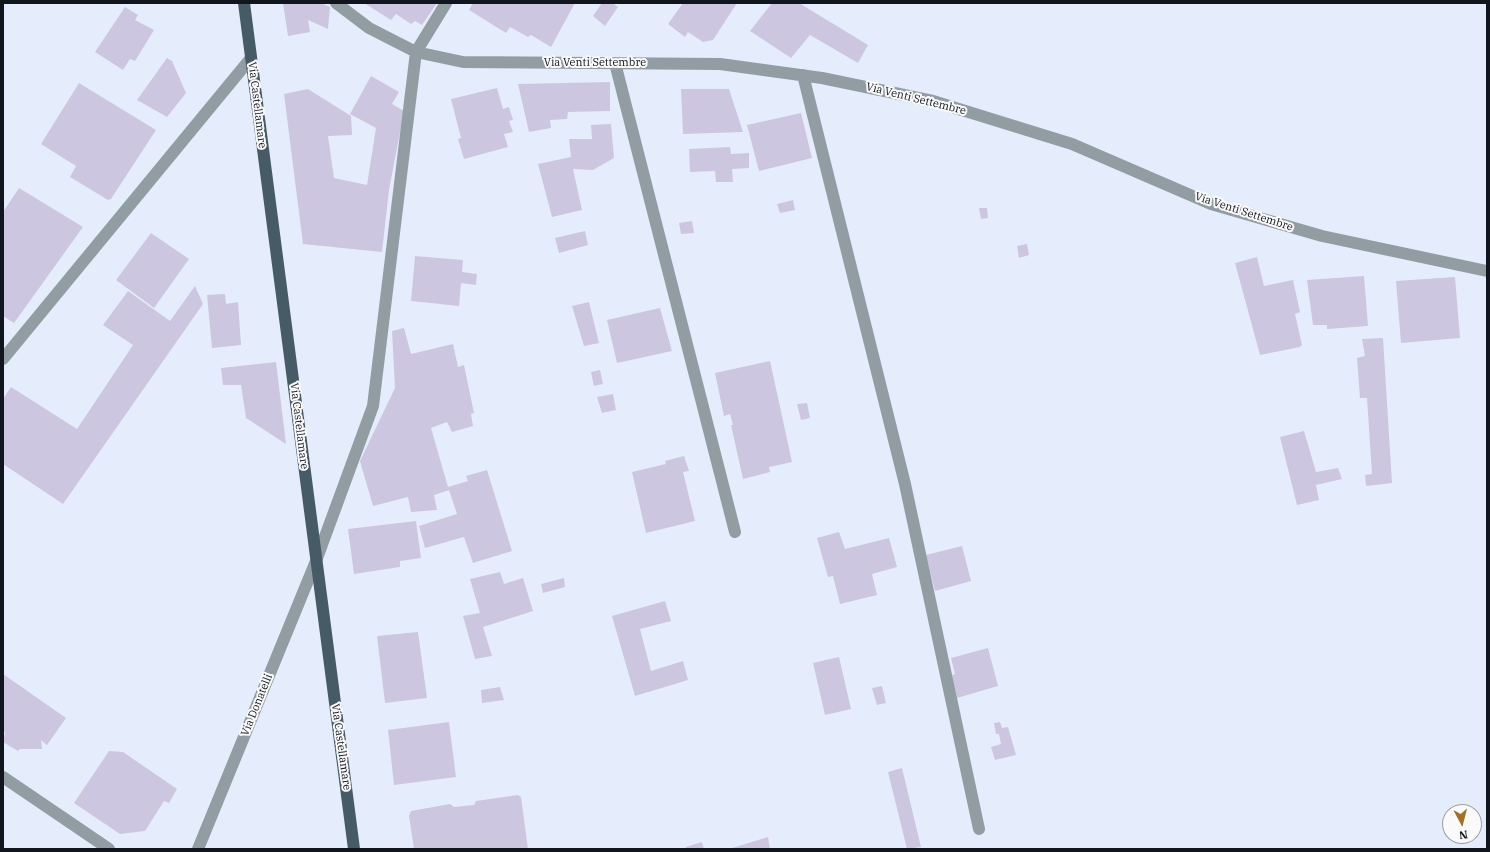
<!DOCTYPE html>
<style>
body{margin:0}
#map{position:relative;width:1490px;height:852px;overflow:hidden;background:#e5edfc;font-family:"IBM Plex Serif",serif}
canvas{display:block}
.frame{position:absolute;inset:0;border:4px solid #11151d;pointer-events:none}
.north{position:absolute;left:1442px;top:804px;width:40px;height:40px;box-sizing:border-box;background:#fafafa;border:1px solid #9d9ea2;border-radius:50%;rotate:173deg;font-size:11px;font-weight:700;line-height:16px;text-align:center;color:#11151d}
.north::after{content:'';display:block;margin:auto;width:14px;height:18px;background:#a17025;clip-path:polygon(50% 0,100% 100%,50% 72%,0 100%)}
</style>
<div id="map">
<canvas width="1490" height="852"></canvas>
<div class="frame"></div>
<div class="north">N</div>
</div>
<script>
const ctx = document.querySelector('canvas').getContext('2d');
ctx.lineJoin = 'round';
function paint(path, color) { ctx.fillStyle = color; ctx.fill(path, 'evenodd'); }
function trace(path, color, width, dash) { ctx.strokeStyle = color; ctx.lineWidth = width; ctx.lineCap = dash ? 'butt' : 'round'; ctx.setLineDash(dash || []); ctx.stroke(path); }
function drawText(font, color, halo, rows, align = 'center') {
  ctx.font = font + ' "IBM Plex Serif",serif'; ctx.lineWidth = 4; ctx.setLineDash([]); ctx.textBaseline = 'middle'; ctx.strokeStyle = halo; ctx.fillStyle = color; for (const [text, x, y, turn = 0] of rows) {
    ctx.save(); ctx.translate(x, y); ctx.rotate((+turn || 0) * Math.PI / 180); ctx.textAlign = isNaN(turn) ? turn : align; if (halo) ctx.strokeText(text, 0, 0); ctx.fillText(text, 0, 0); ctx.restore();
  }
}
paint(new Path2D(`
 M283,3H321L330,7L328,29L308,20L310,32L288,36Z
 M364,3H437L422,25L415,21L411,24L396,14L391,20Z
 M473,3H575L551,47L531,35L528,37L510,27L506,33L469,10Z
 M602,3H612L618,7L605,26L593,16Z
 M683,3H737L713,40L703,42L688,32L685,37L668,24Z
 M772,3H799L868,45L858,63L810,35L791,58L750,31Z
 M125,7L138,15L135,20L154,30L135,61L130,59L123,70L95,52Z
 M167,58L172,61L186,93L167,117L137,100Z
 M371,76L399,92L392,104L404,111L389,190L382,252L303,244L284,94L308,89L351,116L352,135L328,136L334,178L367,185L376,128L350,114Z
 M610,82V111L568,112L567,119L550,120L551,128L529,132L518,84Z
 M79,83L156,130L111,199L108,200L70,177L76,166L41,144Z
 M497,88L503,109L509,107L513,120L509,121L513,132L504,134L508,147L464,159L458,139L461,138L451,99Z
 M681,89H729L743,132L683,134Z
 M801,113L812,158L759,171L747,125Z
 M611,124L614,158L593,170L573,169L582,210L552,217L538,164L571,157L569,139H592L591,125Z
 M730,147L731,154L749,153V168L732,169L733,182H716L715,171L690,172L689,149Z
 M19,188L83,227L14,323L3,316V212Z
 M793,200L795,210L780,213L777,204Z
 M979,208H987L988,218L981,219Z
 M692,221L694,233L681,234L679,223Z
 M585,231L588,245L559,253L555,238Z
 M151,233L189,259L154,308L116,280Z
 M1027,244L1029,255L1019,258L1017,246Z
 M415,256L463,260L462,272L477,274L476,285L461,283L459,306L411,301Z
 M1257,257L1264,286L1293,280L1300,312L1295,314L1302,345L1300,347L1260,355L1235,263Z
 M1364,276L1368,326L1327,329V325H1313L1307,280Z
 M1455,277L1460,338L1401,343L1396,281Z
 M195,286L203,304L63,504L3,464V399L11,387L77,429L133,345L103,325L128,291L170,321Z
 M225,294L226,304L238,302L241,345L212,348L207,295Z
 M589,302L599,343L584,346L572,306Z
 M660,308L672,351L617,363L607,320Z
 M404,328L411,354L453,344L458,367L464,365L474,413L471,414L473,426L452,432L447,422L431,428L448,487L468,481L466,476L487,470L512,551L473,563L464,537L425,548L419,526L457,514L449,490L434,495L437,510L411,512L408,497L373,506L360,461L395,388L392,331Z
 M1383,338L1392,483L1366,486L1365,475L1372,474L1367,398H1360L1357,358L1365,356L1362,339Z
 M770,361L792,462L769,467L770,472L743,479L731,425H733L730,414L724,416L715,373Z
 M276,362L286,444L246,418L241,385H223L221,368Z
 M600,370L603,384L594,386L591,372Z
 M613,394L616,410L602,413L597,397Z
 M807,403L810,418L801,420L797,404Z
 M1304,431L1316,472L1338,468L1342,479L1316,485L1319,500L1297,505L1280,437Z
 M684,456L689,471L683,472L695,521L646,533L632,472L666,464L665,461Z
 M416,521L421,558L400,561V567L354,574L348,529Z
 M839,532L845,549L889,538L897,567L872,574L877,595L840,604L833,576L828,577L817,538Z
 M962,546L971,581L935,591L926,555Z
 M500,572L504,584L523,578L533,611L483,627L492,656L475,659L463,616L480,613L470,579Z
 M564,578L565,587L543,593L541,584Z
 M665,601L671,621L640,629L651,671L683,661L688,680L635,696L612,616Z
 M418,632L427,698L385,703L377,636Z
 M988,648L998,686L957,698L952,675L955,674L951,658Z
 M839,657L851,709L825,715L813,663Z
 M3,674L66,718L47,745L41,740L42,749H20L18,751L3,742L5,733L3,729Z
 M882,686L886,703L877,705L872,688Z
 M500,687L504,700L482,703L481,690Z
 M449,722L456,777L394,785L388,730Z
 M1000,722L1002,728L1008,727L1016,755L995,760L991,747L1001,744L999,734H996L994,723Z
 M109,751L123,752L177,789L169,803L164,801L145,831L120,834L74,803Z
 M902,768L921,847L907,849L888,772Z
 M518,795L521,797L528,849H414L409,816L411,811L450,804L454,807L474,805L476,801Z
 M768,837L770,849H729Z
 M702,842L704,849H686V847Z`), '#cdc6e0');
trace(new Path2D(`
 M336,3L369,28L416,52L463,62L720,64L822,78L933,101L1072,144L1211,204L1322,236L1487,271
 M615,63L735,532
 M803,75L905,484L979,829
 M3,359L251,58
 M3,777L109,849
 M198,849L316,561L373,406L416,52L446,3`), '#919da3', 12);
trace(new Path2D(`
 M244,3L354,849`), '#465b66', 12);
drawText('11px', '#11151d', '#fafafa', [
 ["Via Venti Settembre",595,63],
 ["Via Venti Settembre",916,99,14],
 ["Via Castellamare",257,105,83],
 ["Via Venti Settembre",1244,212,18],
 ["Via Castellamare",299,426,83],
 ["Via Donatelli",257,705,-68],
 ["Via Castellamare",341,747,82]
]);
</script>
